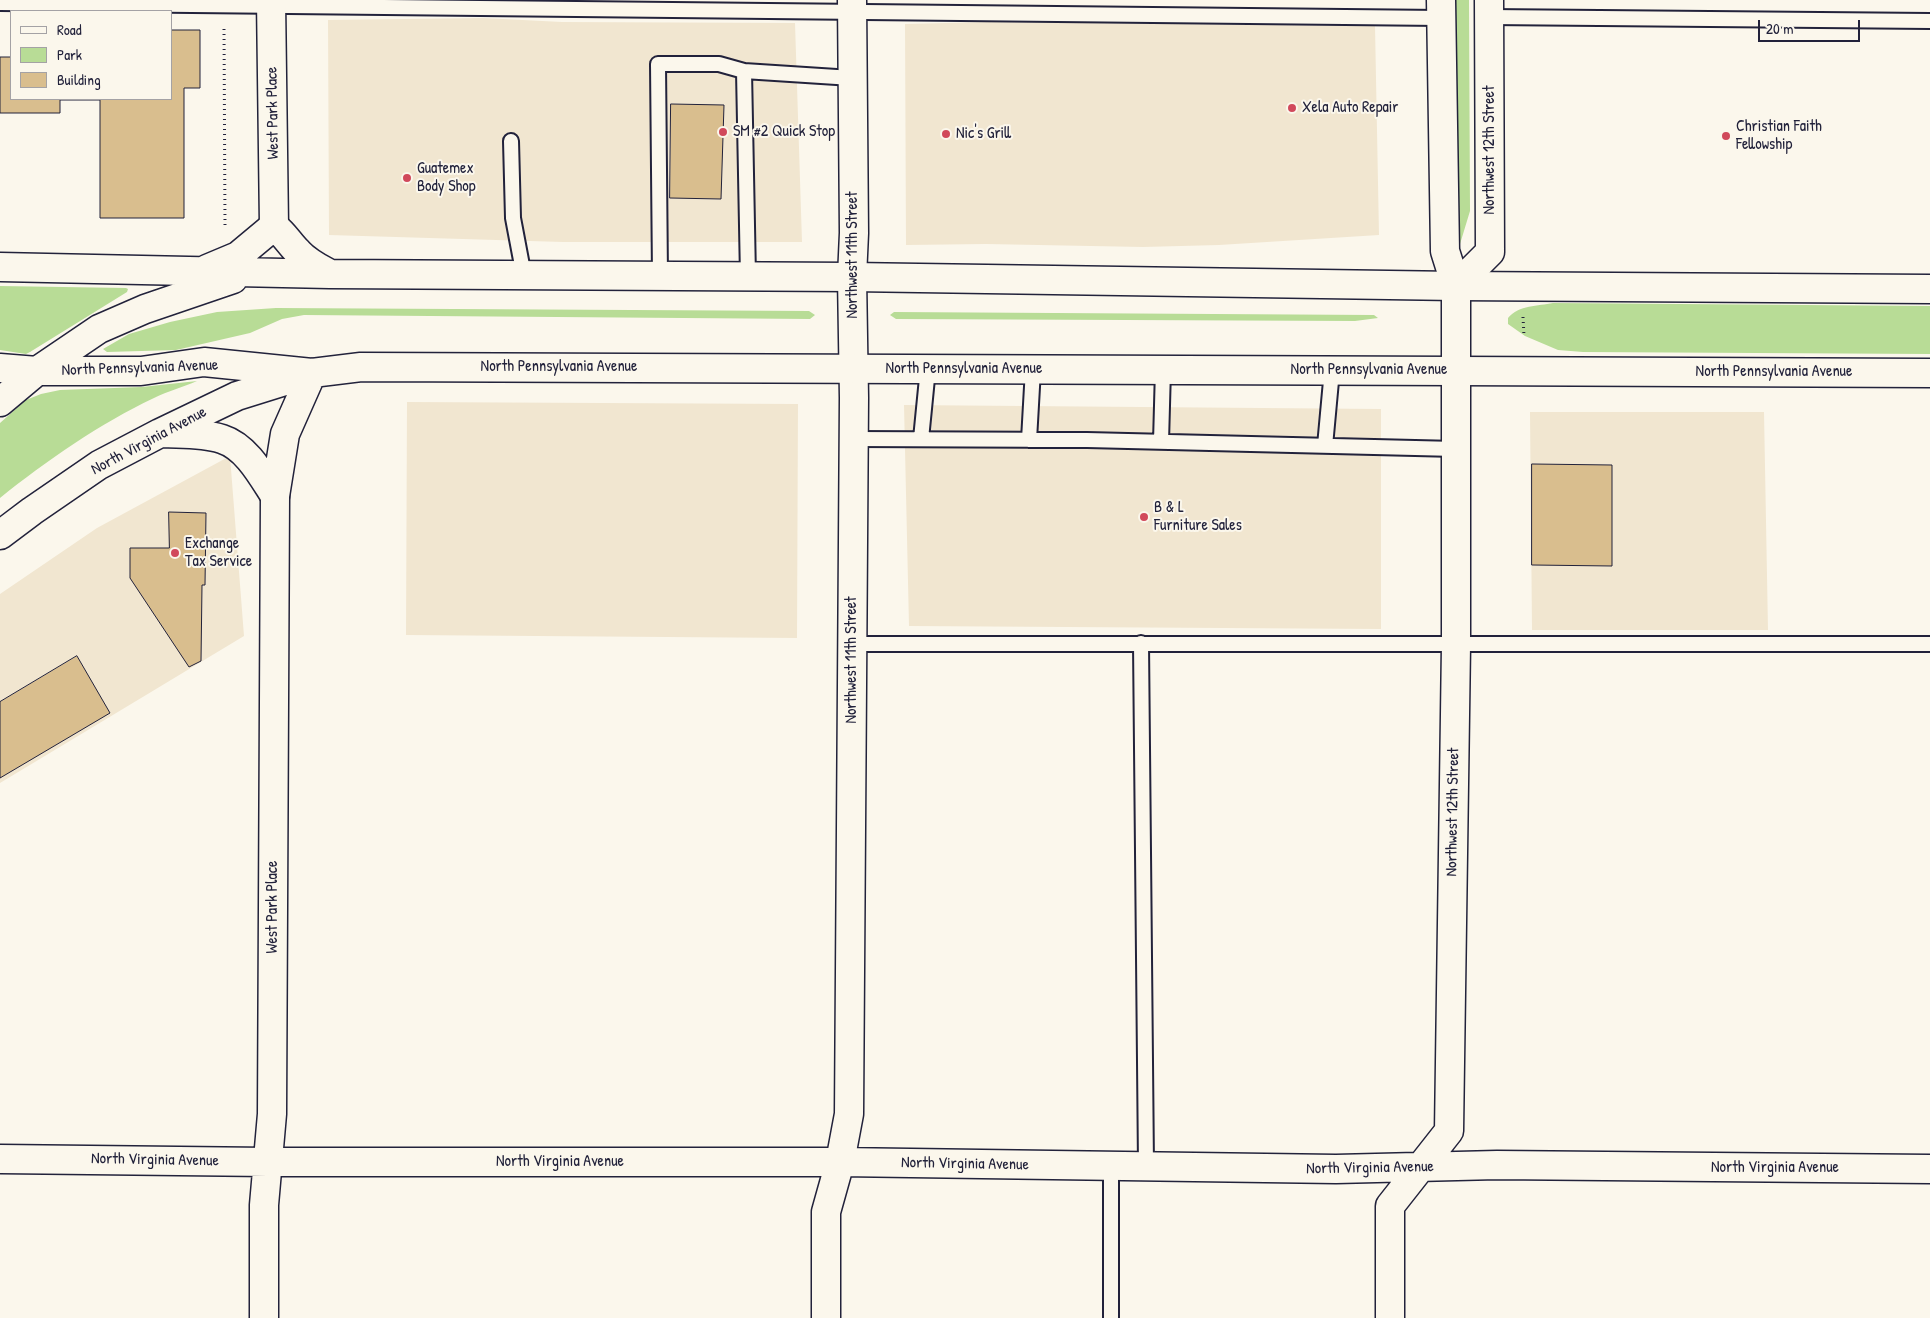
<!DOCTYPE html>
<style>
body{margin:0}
#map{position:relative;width:1930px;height:1318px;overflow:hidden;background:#fbf7ec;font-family:"Patrick Hand",sans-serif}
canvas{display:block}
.legend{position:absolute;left:10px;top:10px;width:162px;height:90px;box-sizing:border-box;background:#fbf7ec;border:1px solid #a4a2a5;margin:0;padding:6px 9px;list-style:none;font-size:15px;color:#22223b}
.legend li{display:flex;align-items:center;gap:10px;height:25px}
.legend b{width:25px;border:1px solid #a4a2a5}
.scale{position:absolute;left:1758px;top:20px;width:102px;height:22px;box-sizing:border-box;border:2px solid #22223b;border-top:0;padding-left:6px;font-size:15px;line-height:18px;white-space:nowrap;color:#22223b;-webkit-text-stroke:4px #fbf7ec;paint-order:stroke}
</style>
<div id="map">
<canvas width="1930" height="1318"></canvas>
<ul class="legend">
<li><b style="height:6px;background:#fbf7ec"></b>Road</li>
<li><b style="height:14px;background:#b8dc96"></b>Park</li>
<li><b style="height:14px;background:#d9be8e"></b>Building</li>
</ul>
<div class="scale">20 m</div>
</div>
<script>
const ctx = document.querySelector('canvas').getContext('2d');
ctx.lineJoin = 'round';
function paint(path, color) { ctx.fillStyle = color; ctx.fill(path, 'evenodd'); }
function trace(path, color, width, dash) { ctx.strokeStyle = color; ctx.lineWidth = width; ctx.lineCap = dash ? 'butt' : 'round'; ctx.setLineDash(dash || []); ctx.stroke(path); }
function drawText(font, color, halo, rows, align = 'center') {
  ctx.font = font + ' "Patrick Hand",sans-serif'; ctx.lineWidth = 4; ctx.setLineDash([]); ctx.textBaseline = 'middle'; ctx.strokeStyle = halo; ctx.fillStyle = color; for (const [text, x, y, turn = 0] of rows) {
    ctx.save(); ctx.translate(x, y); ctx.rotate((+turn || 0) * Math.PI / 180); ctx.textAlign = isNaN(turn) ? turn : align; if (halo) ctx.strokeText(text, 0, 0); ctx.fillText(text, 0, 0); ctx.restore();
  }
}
paint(new Path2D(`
 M483,18L562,22L795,23L802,242H563L329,235L328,20Z
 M987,22L1375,26L1379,235L1219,245L1143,247L986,244L906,245L905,24Z
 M407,402L798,404L797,638L406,635Z
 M904,405L1381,409V629L909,626Z
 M1530,412H1764L1768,630H1532Z
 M230,456L244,636L0,783V594L97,528Z`), '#f1e6d0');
paint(new Path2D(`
 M1453,0H1469L1470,211L1460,244L1458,246Z
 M0,286L126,288L128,289L127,292L30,352L26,354L0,350Z
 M1553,303L1930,306V354L1583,352L1558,350L1525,336L1508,324V318C1519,305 1538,306 1553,303Z
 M276,308L809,311L815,315L810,319L304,315L282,319L250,333L176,350L107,352L103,349L129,334L170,322L217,312Z
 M894,312L1374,315L1378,318L1355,321L896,319L890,315Z
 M197,381C183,387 168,391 154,398C101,423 46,461 0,498V423L26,400L41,394L60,390L142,387Z`), '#b8dc96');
const building = new Path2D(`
 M171,30H200V88H184V218H100V100H60V113H0V57H11V99H171Z
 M671,104L724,105L721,199L670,198Z
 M1532,464L1612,465V566L1532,565Z
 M169,512L206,513L205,585H202L201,661L189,667L130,578V548H169Z
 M77,656L110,713L0,778V702Z`);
paint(building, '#d9be8e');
trace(building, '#22223b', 1);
const service = new Path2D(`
 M0,3L1441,18
 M1489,17L1930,21
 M511,141L513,218L524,276
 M660,276L658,64H719L744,71
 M748,277L744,71L852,78
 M853,439L1087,440L1456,449
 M921,439L928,368
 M1029,440L1033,369
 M1161,442L1163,369
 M1325,446L1332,370
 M1141,643L1146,1166
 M852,644H1930
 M1111,1166V1318`);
const minor = new Path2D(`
 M271,0L274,226
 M0,1159L268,1162H840L1336,1169L1497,1165L1930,1169
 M264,1318V1205L272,1114L275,496
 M826,1318V1212L840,1162L849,1114L854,398L852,277L854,233L852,0
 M1390,1318V1206L1449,1131L1456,645V286`);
const tertiary = new Path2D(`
 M1441,0L1445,251L1456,286L1490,252L1489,0`);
const secondary = new Path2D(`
 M1456,286L1930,289
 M1457,371L1930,373`);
const primary = new Path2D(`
 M0,267L330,274L852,277L1456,286
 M207,269L238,256L274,226C285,235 289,243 298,252C307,262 319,268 330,274
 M0,368L37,371H141L204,362L312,373L361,367L1457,371
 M0,402L37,371L99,329L145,309L233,279
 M163,433C183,434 204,433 222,439C247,447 262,476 275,496
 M275,496L285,434L312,373
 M0,535L32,511L99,465L160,433L237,396L301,376`);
trace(service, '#22223b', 18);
trace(minor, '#22223b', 31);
trace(tertiary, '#22223b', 31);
trace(secondary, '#22223b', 31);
trace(primary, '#22223b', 31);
trace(new Path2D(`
 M224,29L225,225
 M1523,317L1524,336`), '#22223b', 3, [1, 4]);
trace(service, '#fbf7ec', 14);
trace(minor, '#fbf7ec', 28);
trace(tertiary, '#fbf7ec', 28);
trace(secondary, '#fbf7ec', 28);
trace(primary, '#fbf7ec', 28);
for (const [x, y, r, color] of [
 [1292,108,5,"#d1495b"],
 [723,132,5,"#d1495b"],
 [946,134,5,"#d1495b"],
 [1726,136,5,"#d1495b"],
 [407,178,5,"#d1495b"],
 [1144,517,5,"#d1495b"],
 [175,553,5,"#d1495b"]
]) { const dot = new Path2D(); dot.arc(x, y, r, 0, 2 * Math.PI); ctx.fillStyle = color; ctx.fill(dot); trace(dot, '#fbf7ec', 2); }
drawText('16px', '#22223b', '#fbf7ec', [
 ["Xela Auto Repair",1302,108],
 ["Christian Faith",1736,127],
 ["Fellowship",1736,145],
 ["SM #2 Quick Stop",733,132],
 ["Nic's Grill",956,134],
 ["Guatemex",417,169],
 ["Body Shop",417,187],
 ["B & L",1154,508],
 ["Furniture Sales",1154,526],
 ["Exchange",185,544],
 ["Tax Service",185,562]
], 'left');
drawText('16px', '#22223b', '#fbf7ec', [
 ["West Park Place",273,113,-91],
 ["Northwest 12th Street",1490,150,-90],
 ["Northwest 11th Street",853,255,-90],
 ["North Pennsylvania Avenue",559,367],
 ["North Pennsylvania Avenue",140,368,-2],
 ["North Pennsylvania Avenue",964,369],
 ["North Pennsylvania Avenue",1369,370],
 ["North Pennsylvania Avenue",1774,372],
 ["North Virginia Avenue",149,441,-28],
 ["Northwest 11th Street",852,660,-90],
 ["Northwest 12th Street",1453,812,-89],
 ["West Park Place",273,907,-90],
 ["North Virginia Avenue",155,1160,1],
 ["North Virginia Avenue",560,1162],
 ["North Virginia Avenue",965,1164,1],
 ["North Virginia Avenue",1370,1168,-1],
 ["North Virginia Avenue",1775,1168]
]);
</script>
